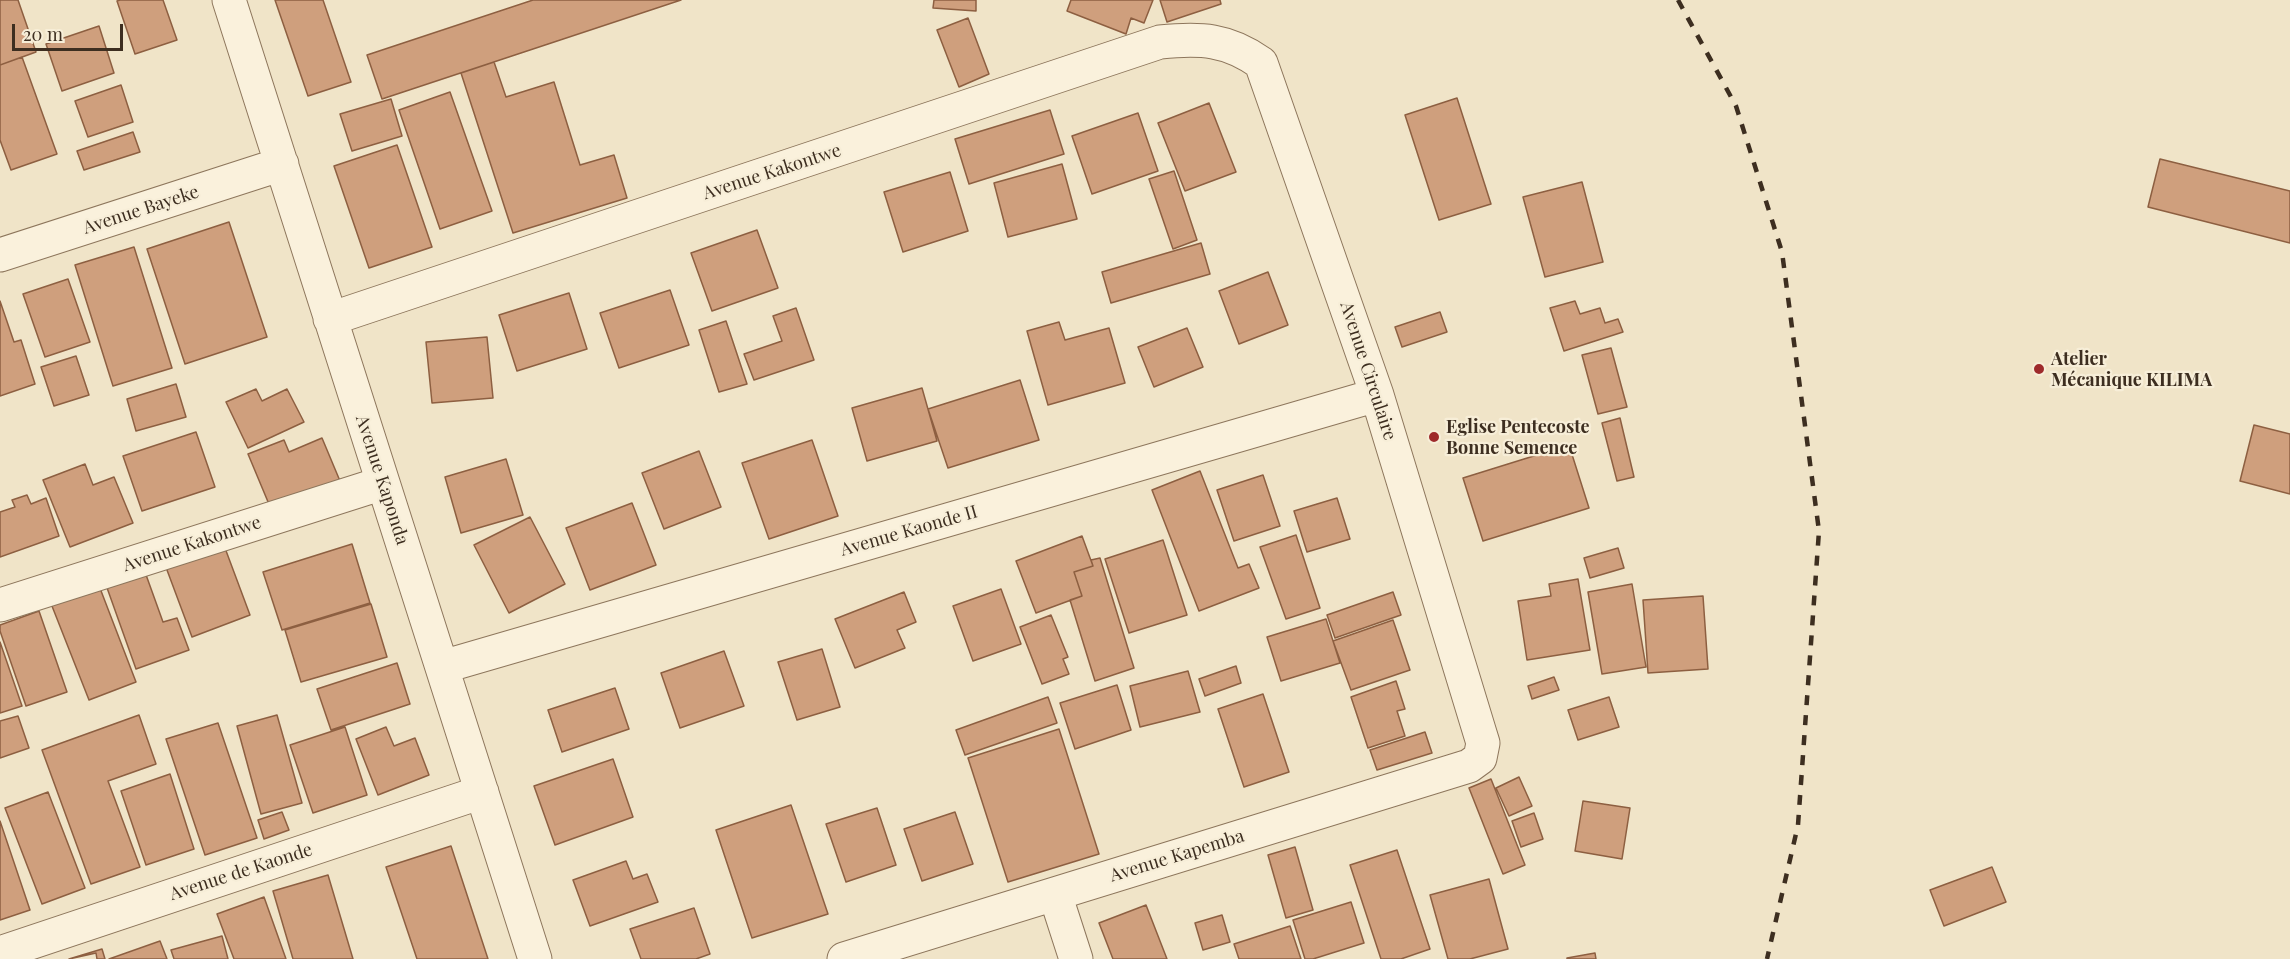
<!DOCTYPE html>
<meta charset="utf-8">
<style>
body{margin:0}
#map{position:relative;width:2290px;height:959px;overflow:hidden;background:#f0e4c8;font-family:"Playfair Display",serif}
canvas{display:block}
.scale{position:absolute;left:12px;top:24px;width:111px;height:27px;box-sizing:border-box;border:3px solid #3d2e20;border-top:0;padding-left:8px;font-size:18px;line-height:21px;white-space:nowrap;color:#3d2e20;-webkit-text-stroke:4px #f7eed8;paint-order:stroke}
</style>
<div id="map">
<canvas width="2290" height="959"></canvas>
<div class="scale">20 m</div>
</div>
<script>
const ctx = document.querySelector('canvas').getContext('2d');
ctx.lineJoin = 'round';
function paint(path, color) { ctx.fillStyle = color; ctx.fill(path, 'evenodd'); }
function trace(path, color, width, dash) { ctx.strokeStyle = color; ctx.lineWidth = width; ctx.lineCap = dash ? 'butt' : 'round'; ctx.setLineDash(dash || []); ctx.stroke(path); }
function drawText(font, color, halo, rows, align = 'center') {
  ctx.font = font + ' "Playfair Display",serif'; ctx.lineWidth = 4.5; ctx.setLineDash([]); ctx.textBaseline = 'middle'; ctx.strokeStyle = halo; ctx.fillStyle = color; for (const [text, x, y, turn = 0] of rows) {
    ctx.save(); ctx.translate(x, y); ctx.rotate((+turn || 0) * Math.PI / 180); ctx.textAlign = isNaN(turn) ? turn : align; if (halo) ctx.strokeText(text, 0, 0); ctx.fillText(text, 0, 0); ctx.restore();
  }
}
const building = new Path2D(`
 M0,0H18L36,52L0,65Z
 M120,0H163L177,40L135,54L117,1Z
 M275,0H323L351,82L308,96Z
 M533,0H681L382,99L367,55Z
 M934,0H976V11L933,8Z
 M1071,0H1153L1144,23L1131,18L1126,34L1067,11Z
 M1160,0H1220L1221,4L1167,22Z
 M968,18L989,74L959,87L937,30Z
 M99,26L114,73L62,91L46,44Z
 M22,57L57,154L11,170L0,140V65Z
 M494,62L506,97L554,82L580,165L614,155L627,198L513,233L461,73Z
 M121,85L133,122L88,137L75,101Z
 M450,92L492,211L440,229L399,110Z
 M1457,98L1491,204L1439,220L1405,115Z
 M391,99L402,136L352,151L340,114Z
 M1209,103L1236,172L1185,191L1158,123Z
 M1050,110L1064,154L969,184L955,139Z
 M1138,113L1158,171L1092,194L1072,136Z
 M133,132L140,152L84,170L77,151Z
 M397,145L432,247L369,268L334,166Z
 M2160,159L2290,191V243L2148,207Z
 M1062,164L1077,219L1008,237L994,183Z
 M1174,171L1197,240L1173,249L1149,179Z
 M950,172L968,231L903,252L884,192Z
 M1582,182L1603,262L1545,277L1523,197Z
 M229,222L267,337L185,364L147,249Z
 M757,230L778,288L712,311L691,253Z
 M1201,243L1210,274L1111,303L1102,272Z
 M134,247L172,368L113,386L75,265Z
 M1268,272L1288,325L1239,344L1219,291Z
 M68,279L90,342L45,357L23,294Z
 M670,290L689,345L619,368L600,313Z
 M569,293L587,349L517,371L499,315Z
 M0,301L14,342L21,340L35,384L0,396Z
 M1575,301L1580,314L1600,308L1605,323L1618,319L1623,332L1564,351L1550,308Z
 M796,308L814,360L754,380L744,354L782,341L773,316Z
 M1440,312L1447,332L1402,347L1395,327Z
 M726,321L747,384L719,392L699,330Z
 M1059,322L1065,340L1109,328L1125,383L1048,405L1027,331Z
 M1187,328L1203,367L1154,387L1138,347Z
 M487,337L493,398L432,403L426,342Z
 M1611,348L1627,407L1598,414L1582,355Z
 M76,356L89,395L54,406L41,367Z
 M1020,380L1039,440L948,468L928,409Z
 M176,384L186,417L136,431L127,399Z
 M922,388L937,441L867,461L852,408Z
 M256,389L262,401L287,389L304,422L248,448L226,402Z
 M1620,418L1634,477L1617,481L1602,423Z
 M2254,425L2290,434V494L2240,481Z
 M196,432L215,487L142,511L123,456Z
 M322,438L340,481L271,509L248,454L284,440L289,452Z
 M812,440L838,516L769,539L742,463Z
 M1569,445L1589,508L1483,541L1463,478Z
 M699,451L721,507L664,529L642,473Z
 M506,459L523,515L461,533L445,477Z
 M85,464L93,485L114,477L133,523L70,547L43,480Z
 M1200,471L1238,568L1249,564L1259,588L1199,611L1152,490Z
 M1263,475L1280,526L1234,541L1217,490Z
 M27,495L31,504L46,498L59,536L0,557V512L15,507L12,500Z
 M1337,498L1350,539L1307,552L1294,511Z
 M632,503L656,565L590,590L566,528Z
 M530,517L565,584L509,613L474,545Z
 M1296,535L1320,608L1286,619L1260,547Z
 M1082,536L1093,566L1074,572L1082,596L1036,613L1016,561Z
 M222,540L250,615L192,637L164,562Z
 M1163,540L1187,615L1129,633L1105,559Z
 M352,544L370,603L282,630L263,572Z
 M1618,548L1624,568L1590,578L1584,558Z
 M1100,558L1134,668L1095,681L1070,600L1082,596L1074,572L1093,566L1091,560Z
 M145,572L163,622L177,618L189,650L136,669L106,585Z
 M1578,579L1590,650L1527,660L1518,601L1551,596L1549,584Z
 M98,583L136,682L89,700L50,601Z
 M1632,584L1646,667L1602,674L1588,592Z
 M1001,589L1021,644L973,661L953,606Z
 M904,592L916,622L897,630L905,648L855,668L835,619Z
 M1393,592L1401,615L1335,638L1327,615Z
 M1703,596L1708,669L1648,673L1643,600Z
 M371,604L387,657L301,682L285,630Z
 M39,611L67,692L26,706L0,631V625Z
 M1051,615L1068,657L1063,659L1069,674L1042,684L1020,627Z
 M1326,619L1340,663L1281,681L1267,637Z
 M1393,620L1410,670L1351,690L1333,641Z
 M0,642L22,706L0,713Z
 M822,649L840,707L797,720L778,662Z
 M724,651L744,706L680,728L661,673Z
 M397,663L410,704L331,730L317,689Z
 M1236,666L1241,683L1205,696L1199,679Z
 M1188,671L1200,712L1140,727L1130,686Z
 M1554,677L1559,690L1532,699L1528,686Z
 M1396,681L1405,709L1397,711L1405,736L1368,748L1351,697Z
 M1117,685L1131,730L1075,749L1060,703Z
 M615,688L629,729L562,752L548,710Z
 M1263,694L1289,772L1244,787L1218,709Z
 M1048,697L1057,723L965,755L956,730Z
 M1609,697L1619,727L1578,740L1568,710Z
 M139,715L156,764L108,781L140,867L91,884L42,750Z
 M277,715L302,803L261,814L237,726Z
 M18,716L29,748L0,758V721Z
 M218,723L257,838L205,855L166,739Z
 M345,727L367,795L313,813L290,745Z
 M386,727L394,746L415,738L429,775L378,795L356,739Z
 M1059,729L1099,854L1008,882L968,758Z
 M1425,732L1432,753L1377,770L1370,750Z
 M613,759L633,817L555,845L534,786Z
 M170,774L194,849L146,865L121,791Z
 M1519,777L1532,806L1509,816L1496,788Z
 M1491,779L1525,865L1503,874L1469,788Z
 M48,792L85,888L42,904L5,808Z
 M1583,801L1630,808L1622,859L1575,851Z
 M791,805L828,914L752,938L716,830Z
 M877,808L896,865L846,882L826,824Z
 M282,812L289,830L264,839L258,820Z
 M955,812L973,864L922,881L904,829Z
 M1534,813L1543,839L1521,847L1512,821Z
 M0,821L30,910L0,920Z
 M451,846L488,959H417L386,867Z
 M1295,847L1313,910L1286,918L1268,855Z
 M1397,850L1430,949L1401,959H1381L1350,865Z
 M626,861L633,879L647,874L658,902L590,926L573,880Z
 M1992,867L2006,902L1944,926L1930,890Z
 M328,875L353,959H293L273,891Z
 M1489,879L1508,949L1470,959H1448L1430,895Z
 M264,897L286,959H234L217,914Z
 M1351,902L1364,943L1313,959H1305L1293,920Z
 M1146,905L1167,959H1113L1099,923Z
 M694,908L710,954L696,959H641L630,929Z
 M1222,915L1230,942L1203,950L1195,923Z
 M1290,926L1301,959H1239L1234,944Z
 M222,936L228,959H174L171,950Z
 M160,941L167,959H109Z
 M102,949L105,959H97L96,953L69,959Z
 M1595,953L1596,959H1567V958Z`);
paint(building, '#cf9f7d');
trace(building, '#8d5f41', 1.5);
const minor = new Path2D(`
 M229,0L535,959
 M0,255L282,164
 M330,319L1160,42C1201,38 1227,39 1261,63L1377,395L1479,730L1483,743L1480,758L1469,766L844,959
 M0,605L383,483
 M442,667L1377,395
 M1055,894L1076,959
 M0,953L482,792`);
trace(minor, '#8d765c', 35);
trace(minor, '#faf1dc', 33);
trace(new Path2D(`
 M1678,0L1736,106L1782,252L1819,531L1798,825L1767,959`), '#3d2e20', 4.5, [10, 10]);
for (const [x, y, r, color] of [
 [2039,369,6,"#9e2a2b"],
 [1434,437,6,"#9e2a2b"]
]) { const dot = new Path2D(); dot.arc(x, y, r, 0, 2 * Math.PI); ctx.fillStyle = color; ctx.fill(dot); trace(dot, '#f7eed8', 2); }
drawText('18px', '#3d2e20', '#f7eed8', [
 ["Avenue Kakontwe",772,172,-18],
 ["Avenue Bayeke",141,210,-18],
 ["Avenue Circulaire",1368,371,72],
 ["Avenue Kaponda",382,480,72],
 ["Avenue Kaonde II",909,531,-16],
 ["Avenue Kakontwe",192,544,-18],
 ["Avenue Kapemba",1177,856,-17],
 ["Avenue de Kaonde",241,872,-18]
]);
drawText('bold 18px', '#3d2e20', '#f7eed8', [
 ["Atelier",2051,359],
 ["Mécanique KILIMA",2051,380],
 ["Eglise Pentecoste",1446,427],
 ["Bonne Semence",1446,448]
], 'left');
</script>
